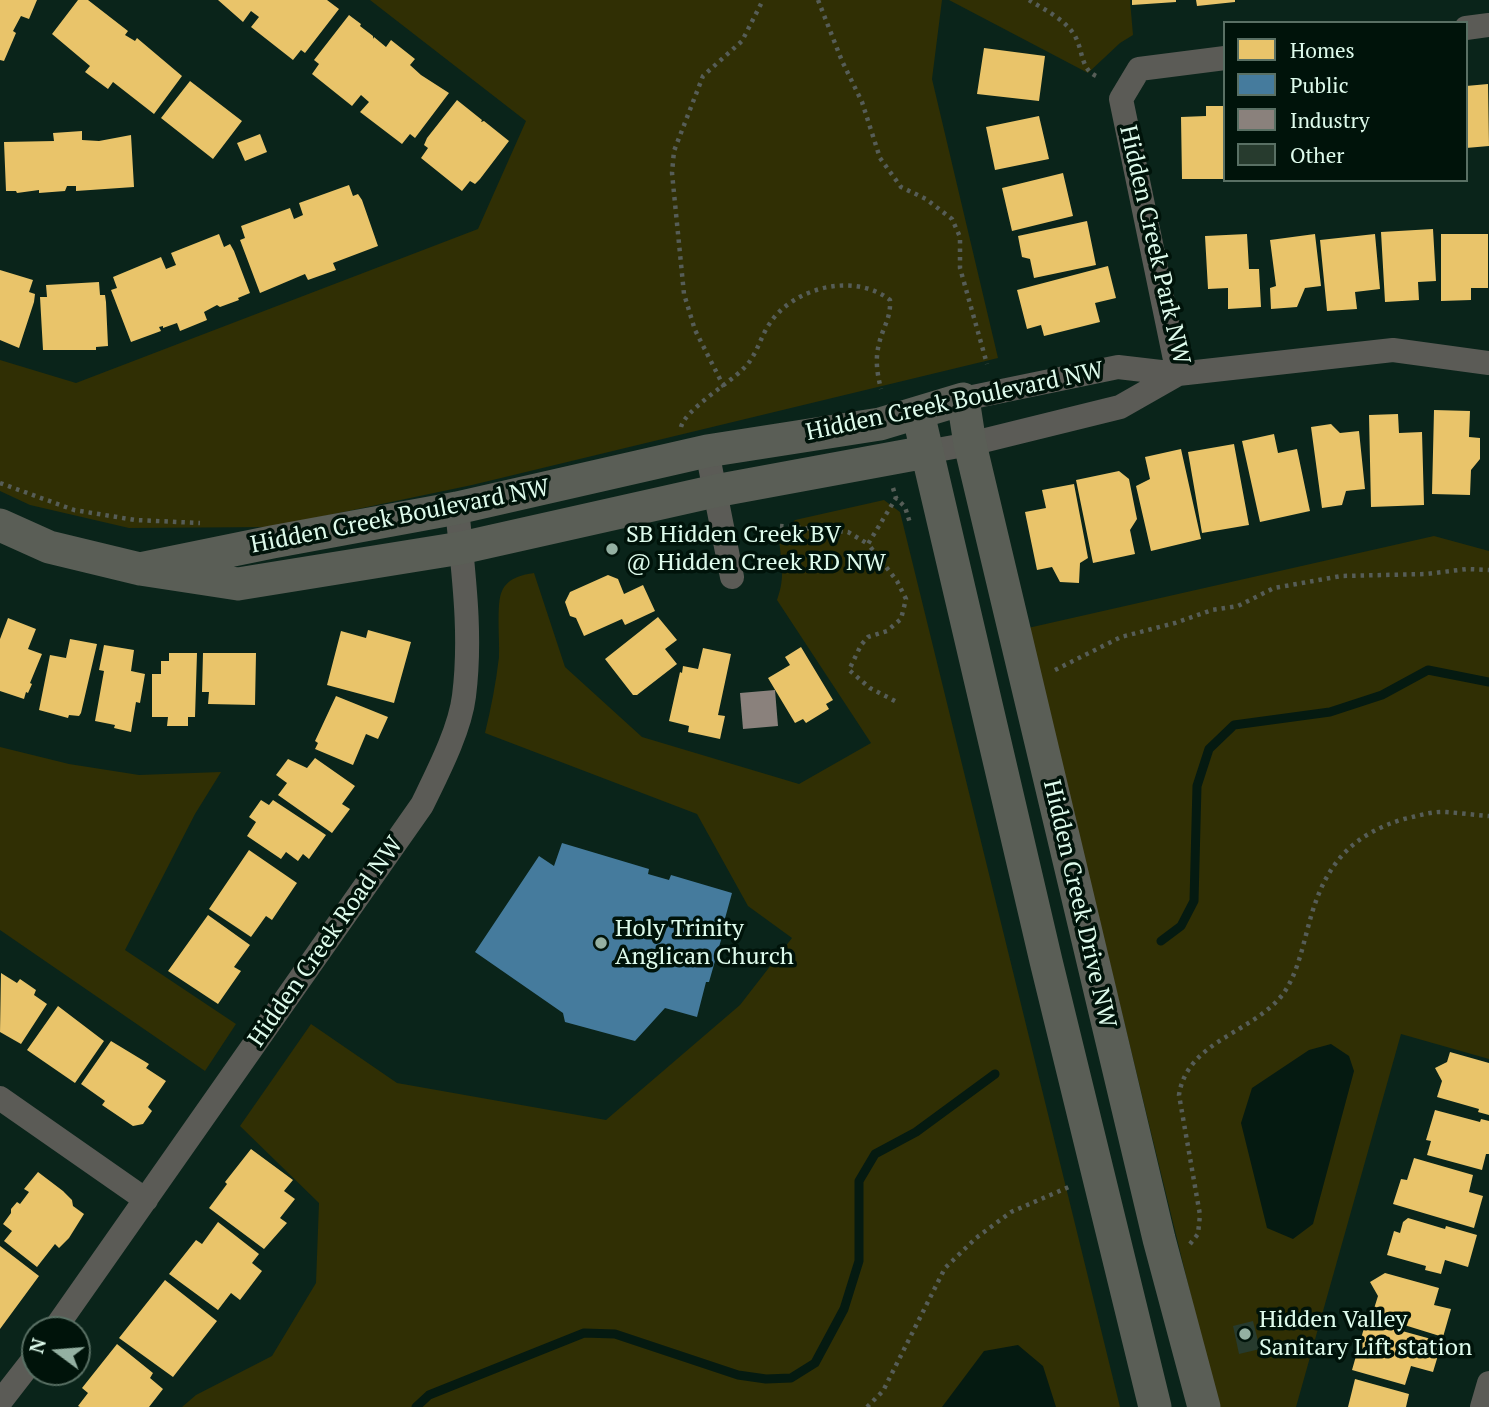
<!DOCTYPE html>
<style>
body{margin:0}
#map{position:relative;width:1489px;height:1407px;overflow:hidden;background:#0a241a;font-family:"PT Serif",serif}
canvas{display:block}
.legend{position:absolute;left:1223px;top:21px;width:245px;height:161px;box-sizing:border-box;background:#00130a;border:2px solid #597064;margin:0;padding:9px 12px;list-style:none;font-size:21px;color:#defbec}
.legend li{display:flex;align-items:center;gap:14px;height:35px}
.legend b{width:35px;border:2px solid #597064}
.north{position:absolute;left:21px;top:1316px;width:70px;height:70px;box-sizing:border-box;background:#00130a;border:2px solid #597064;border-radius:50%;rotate:286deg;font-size:19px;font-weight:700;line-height:28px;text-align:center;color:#defbec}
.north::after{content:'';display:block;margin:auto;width:24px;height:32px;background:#94b0a2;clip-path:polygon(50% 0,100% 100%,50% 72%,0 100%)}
</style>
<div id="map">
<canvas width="1489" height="1407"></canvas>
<ul class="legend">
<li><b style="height:19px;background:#e9c46a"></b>Homes</li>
<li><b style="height:19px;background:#457b9d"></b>Public</li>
<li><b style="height:19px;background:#8a817c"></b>Industry</li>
<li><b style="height:19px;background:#273b2e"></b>Other</li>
</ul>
<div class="north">N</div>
</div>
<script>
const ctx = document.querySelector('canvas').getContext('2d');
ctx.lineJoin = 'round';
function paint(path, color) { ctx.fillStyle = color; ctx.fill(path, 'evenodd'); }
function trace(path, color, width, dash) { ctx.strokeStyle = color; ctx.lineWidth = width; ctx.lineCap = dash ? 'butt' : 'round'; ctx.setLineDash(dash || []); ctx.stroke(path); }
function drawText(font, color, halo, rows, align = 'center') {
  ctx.font = font + ' "PT Serif",serif'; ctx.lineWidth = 7; ctx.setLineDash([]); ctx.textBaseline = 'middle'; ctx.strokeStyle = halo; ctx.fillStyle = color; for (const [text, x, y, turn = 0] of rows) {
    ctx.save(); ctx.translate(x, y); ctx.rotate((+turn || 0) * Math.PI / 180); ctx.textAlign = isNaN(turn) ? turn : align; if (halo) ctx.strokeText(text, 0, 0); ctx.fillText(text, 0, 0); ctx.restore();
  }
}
paint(new Path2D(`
 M370,0H942L932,79L998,358L472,485L272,527L129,528L30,505L0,491V360L76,383L478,229L526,121Z
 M949,0H1130L1133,35L1120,43L1088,73Z
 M884,500L900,512L1120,1407H182L196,1395L272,1356L316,1283L319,1203L240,1126L311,1024L397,1083L606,1120L740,1005L792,938L748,906L697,814L485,733C491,708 496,683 499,657C500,642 496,602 502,591C508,578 521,575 534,573L565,667L642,737L799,784L871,743L777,600C786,575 781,563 779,538L784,534L795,520Z
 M1434,536L1489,551V1059L1401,1034L1296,1407H1218L1028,628Z
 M0,747L69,764L139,775L221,772L195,814L125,950L236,1024L205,1071L0,930Z`), '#302f04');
paint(new Path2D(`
 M1331,1044L1349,1056L1354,1071L1313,1224L1293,1239L1267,1228L1241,1123L1252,1088L1309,1050Z
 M1018,1345L1043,1366L1056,1407H942L984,1351Z`), '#051a11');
paint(new Path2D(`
 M0,0H37L29,19L21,16L13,31L16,33L4,61L0,60Z
 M78,0H88L128,31L125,35L135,41L137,38L182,76L154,114L113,82L108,89L85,72L90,66L52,34Z
 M218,0H327L339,9L305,53L301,50L293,60L251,27L259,17L251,11L243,22Z
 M1132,0H1176V2L1132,5Z
 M1196,0H1235V2L1197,6Z
 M349,15L361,24L360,26L373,36V39L374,37L386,47L391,40L415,59L410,65L421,75L449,93L415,138L410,134L402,144L360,112L369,102L361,95L352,106L312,74L319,64L314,60Z
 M984,48L1045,56L1039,101L977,94Z
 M190,81L242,121L213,159L161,118Z
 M1488,84L1489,146L1466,148V86Z
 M457,100L482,120L481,122L484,121L509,141L480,179L475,184L470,181L462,191L421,158L428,148L424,145L427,138Z
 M1206,106H1225V179H1182L1181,117L1206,116Z
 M1039,116L1049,159L995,170L986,127Z
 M82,131V140L99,141L131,135L134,187L76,191V186H67L65,191L39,193V190L17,193L16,191H6L4,142L54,141L53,133Z
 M260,134L267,152L245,161L237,143Z
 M1063,173L1073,216L1012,231L1002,188Z
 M349,185L353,196L358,194L362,200L378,246L333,263L336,270L308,280L305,274L260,293L240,240L245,238L241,226L290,208L294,219L303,215L299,203Z
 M1087,221L1096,265L1034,278L1030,259L1022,257L1018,236Z
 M1433,229L1436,281L1418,282L1419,300L1385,302L1381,232Z
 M219,234L224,247L230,244L234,251L250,293L238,298L239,300L220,307L217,305L204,312L207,320L180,331L177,323L163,328V326L159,327L161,331L131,342L111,290L117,288L113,277L161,257L166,269L176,265L171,253Z
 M1247,234L1249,269H1259L1261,307L1228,309V288L1208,289L1205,236Z
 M1315,234L1321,286L1305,288L1297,307L1271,309L1270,288L1276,286L1270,240Z
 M1375,234L1380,289L1355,292L1357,309L1327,311L1320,240Z
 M1441,234H1488V288H1471V300L1441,301Z
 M1108,266L1116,298L1095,303L1100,322L1044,336L1041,325L1027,329L1017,290Z
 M0,270L33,280L29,292L35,294L34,302L19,348L0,340Z
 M99,282L100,295H105L106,302L108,346L96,347V350H43L40,297H47L46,285Z
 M1434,410L1470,411L1469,437L1480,438V459L1471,470L1470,495L1432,494Z
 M1398,414L1399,433L1422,432L1424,505L1371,507L1369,415Z
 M1331,424L1340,433L1359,431L1365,489L1346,491L1342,505L1322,508L1311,427Z
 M1274,434L1278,453L1297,449L1310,511L1260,522L1242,441Z
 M1234,444L1249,525L1202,533L1188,452Z
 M1181,449L1201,539L1151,551L1136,486L1150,479L1145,457Z
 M1119,471L1129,479L1137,519L1130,530L1135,554L1093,563L1076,480Z
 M1074,484L1088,558L1080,563L1079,583L1060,582L1052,567L1037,570L1025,512L1046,508L1042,490Z
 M608,575L618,579L624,594L643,585L655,611L625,625L622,619L584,636L576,618L570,616L565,602L570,592Z
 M658,617L677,640L665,649L677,664L637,695H633L605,659Z
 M8,618L36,629L28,649L42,654L30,683L32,684L28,693L26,692L24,699L0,691V639Z
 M368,630L411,642L394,703L327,685L341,631L366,638Z
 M70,639L97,644L81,713L79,716L69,715L68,718L39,710L50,655L66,658Z
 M104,645L134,650L131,671L145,674L140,703L136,702L131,732L114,728L115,725L95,721L104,671L99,670Z
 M801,647L833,700L826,704L829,709L806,723L803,719L795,723L768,678L790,665L785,657Z
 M703,648L731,654L718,715L725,716L720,739L688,732L689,726L669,721L680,672L682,673L683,666L698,669Z
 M169,653H197L195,717H188V726H167L168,717H152V674H161V661H169Z
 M203,653H256L255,705L208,704L209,692H202Z
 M336,696L388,717L378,739L366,734L353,765L315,749L318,743L315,741Z
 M315,758L355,786L342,804L350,809L332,833L278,795L287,783L276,775L288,759L307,768Z
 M261,800L269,805L273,800L326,835L309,859L303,854L298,861L286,852L281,859L247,836L256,822L249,817Z
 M249,850L297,883L272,920L266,916L251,937L209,909Z
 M208,915L250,945L234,967L241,971L218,1004L168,971Z
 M1,973L17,983L20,979L36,990L34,995L47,1004L21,1044L0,1032Z
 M58,1006L104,1041L75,1083L27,1050Z
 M111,1041L149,1064L146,1068L166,1081L148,1107L152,1111L143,1124L133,1126L102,1105L105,1101L81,1084Z
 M1450,1052L1489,1063V1115L1478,1112L1479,1109L1437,1097L1442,1081L1435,1068L1447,1062Z
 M1435,1110L1480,1122L1481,1119L1489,1121V1154H1486L1482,1170L1427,1155L1431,1141L1426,1140Z
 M251,1149L293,1180L284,1191L295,1199L280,1218L287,1223L264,1249L209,1208L227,1184L225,1182Z
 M1414,1158L1473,1175L1469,1192L1483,1196L1474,1228L1393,1204L1401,1179L1407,1180Z
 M38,1172L63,1191L72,1200L73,1206L84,1214L69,1238L59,1248L55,1244L37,1267L4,1241L12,1231L3,1224L11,1213V1209L17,1202L20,1204L29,1192L24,1189Z
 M1408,1218L1445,1229L1446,1226L1477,1235L1468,1267L1445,1260L1441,1274L1425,1270L1426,1266L1387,1255L1394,1231L1400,1233L1403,1222Z
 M218,1222L259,1254L252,1263L262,1271L240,1300L231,1293L218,1310L169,1274L196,1240L202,1244Z
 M0,1246L39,1276L0,1329Z
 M1385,1273L1439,1288L1434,1305L1451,1309L1443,1337L1372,1315L1378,1296L1370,1282Z
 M165,1280L217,1321L173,1377L119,1338Z
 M1366,1321L1442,1342L1433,1372L1411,1366L1405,1385L1352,1370Z
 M117,1344L153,1373L150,1378L163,1389L149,1407H80L78,1406L88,1393L82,1388Z
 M1355,1379L1409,1394L1406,1407H1348Z`), '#e9c46a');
paint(new Path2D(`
 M562,843L649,869L648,874L669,880L671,875L732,893L721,933H723L709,982H706L697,1017L665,1008L635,1041L565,1022L563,1013L475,952L539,856L554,866Z`), '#457b9d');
paint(new Path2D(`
 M775,690L778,726L743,729L740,693Z`), '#8a817c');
trace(new Path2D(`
 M1161,941L1181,926L1194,901L1197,786L1209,749L1234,725L1330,712L1382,695L1428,670L1489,682
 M416,1407L429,1395L584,1333L615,1334L738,1375L766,1379L791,1378L815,1363L844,1309L859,1261V1181L875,1154L916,1132L995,1074`), '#051a11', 9);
paint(new Path2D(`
 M1253,1321L1260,1349L1239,1354L1233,1326Z`), '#273b2e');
trace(new Path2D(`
 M818,0L842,61L862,102L880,158L901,187L926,199L952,219L960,237V268L987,364
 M1029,0C1045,10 1068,21 1076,38C1083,52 1081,69 1096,76
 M724,387L695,330L684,294L672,173L674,151L703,76L742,41L763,0
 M681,427C685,410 728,384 743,369C757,356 760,337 770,323C794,287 855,272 890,300C891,319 883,326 879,344C875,359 877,373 881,389
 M0,483L74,510L135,520L200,523
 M893,488L896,498L905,507L910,523
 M780,526L848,532L868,544
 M1055,670L1121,637L1175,623L1212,610L1238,606L1274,588L1341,576L1426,574L1467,569L1489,570
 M895,701L870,688L849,670L861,645L868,637L887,631L901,619L906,599L897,581L868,544L896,498
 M1190,1244L1198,1234L1200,1215L1179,1095C1187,1041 1253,1033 1283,994C1299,972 1304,939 1312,913C1327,863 1353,834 1404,819C1418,816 1432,811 1446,812C1460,813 1475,815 1489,816
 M867,1407L883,1391L945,1268L976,1238L1011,1212L1071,1186`), '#565d57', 4.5, [3.5, 5]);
trace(new Path2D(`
 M1466,28L1489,25
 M1178,374L1121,99L1139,69L1225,58
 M963,399L1118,367L1178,374L1393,350L1489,363
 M707,451L732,577
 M926,452L970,444L1120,407L1178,374
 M0,1098L146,1200
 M54,1330L422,805C437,774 460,730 464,696C472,633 463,571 457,508
 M0,1402L35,1357
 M1482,1407L1489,1383`), '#5b5b56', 24);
trace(new Path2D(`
 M918,413L1046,961L1155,1407
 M0,525L49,547L140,569L238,584L461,548L715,491L926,452
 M140,569L272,542L457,508L707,451L880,424L963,399L970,444L1159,1239L1204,1407`), '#5a5e56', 33);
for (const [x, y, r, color] of [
 [612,549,7,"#94b0a2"],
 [601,943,7,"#94b0a2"],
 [1245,1334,7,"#94b0a2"]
]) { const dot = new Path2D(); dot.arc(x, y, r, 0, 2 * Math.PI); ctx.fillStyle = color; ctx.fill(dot); trace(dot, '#00130a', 2.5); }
drawText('24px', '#defbec', '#00130a', [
 ["Hidden Creek Park NW",1154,245,77],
 ["Hidden Creek Boulevard NW",955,402,-12],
 ["Hidden Creek Boulevard NW",400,517,-11],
 ["Hidden Creek Drive NW",1079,904,77],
 ["Hidden Creek Road NW",326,942,-55]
]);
drawText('24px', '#defbec', '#00130a', [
 ["SB Hidden Creek BV",626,535],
 ["@ Hidden Creek RD NW",626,563],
 ["Holy Trinity",615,929],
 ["Anglican Church",615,957],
 ["Hidden Valley",1259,1320],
 ["Sanitary Lift station",1259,1348]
], 'left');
</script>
